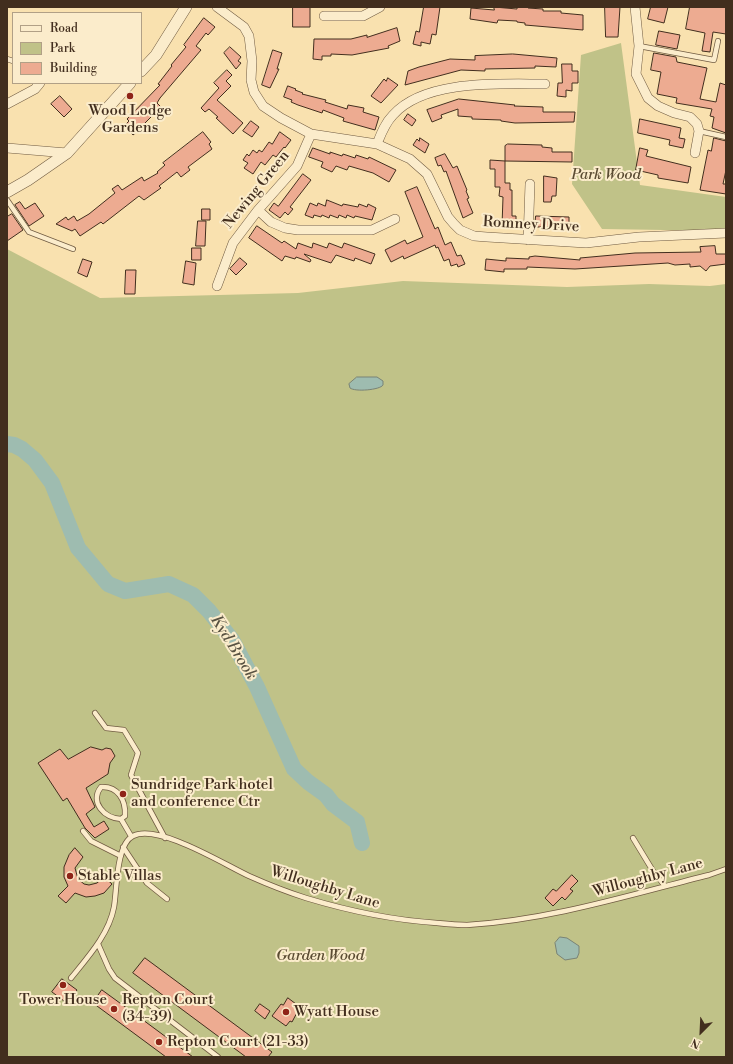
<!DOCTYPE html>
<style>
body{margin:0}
#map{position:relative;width:733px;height:1064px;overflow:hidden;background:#f9e1af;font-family:"Libre Bodoni",serif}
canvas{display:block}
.frame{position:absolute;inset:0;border:8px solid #422e1e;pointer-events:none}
.legend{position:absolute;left:12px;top:12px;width:130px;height:72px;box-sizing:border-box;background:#fbeccb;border:1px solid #b1a086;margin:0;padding:5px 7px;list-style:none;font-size:12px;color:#422e1e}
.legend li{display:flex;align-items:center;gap:8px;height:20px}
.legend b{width:20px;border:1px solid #b1a086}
.north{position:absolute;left:681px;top:1012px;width:40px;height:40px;-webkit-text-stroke:3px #fbeccb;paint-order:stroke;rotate:204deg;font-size:11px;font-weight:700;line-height:16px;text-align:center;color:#422e1e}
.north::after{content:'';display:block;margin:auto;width:14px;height:18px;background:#422e1e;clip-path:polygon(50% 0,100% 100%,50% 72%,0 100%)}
</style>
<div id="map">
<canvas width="733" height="1064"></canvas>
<div class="frame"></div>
<ul class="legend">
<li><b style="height:5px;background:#fbeccb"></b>Road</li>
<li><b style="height:11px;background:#c0c288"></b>Park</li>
<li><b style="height:11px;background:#edab91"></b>Building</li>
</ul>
<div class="north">N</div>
</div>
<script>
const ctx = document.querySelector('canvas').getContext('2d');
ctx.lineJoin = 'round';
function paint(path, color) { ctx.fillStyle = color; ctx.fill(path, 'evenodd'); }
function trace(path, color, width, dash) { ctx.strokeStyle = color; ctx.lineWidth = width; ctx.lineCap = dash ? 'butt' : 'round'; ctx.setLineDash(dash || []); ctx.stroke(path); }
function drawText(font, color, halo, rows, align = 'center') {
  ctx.font = font + ' "Libre Bodoni",serif'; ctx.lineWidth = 4; ctx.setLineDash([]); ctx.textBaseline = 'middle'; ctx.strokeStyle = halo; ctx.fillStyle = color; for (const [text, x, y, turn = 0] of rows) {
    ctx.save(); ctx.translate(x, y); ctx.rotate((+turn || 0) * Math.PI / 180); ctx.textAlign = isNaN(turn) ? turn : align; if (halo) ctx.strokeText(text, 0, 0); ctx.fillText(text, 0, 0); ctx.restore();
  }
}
paint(new Path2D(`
 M621,43L640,185L726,197V231L602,229L572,184L581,55Z
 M7,249L100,298L298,293L403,281L567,287L649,284L710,286L726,284V1057H7Z`), '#c0c288');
const water = new Path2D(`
 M357,377H377L383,381V385C380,390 355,392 350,388L349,384Z
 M560,937L567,938L579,946V953L577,958L565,960L557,954L555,943Z`);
paint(water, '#9ebcb0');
trace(water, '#798376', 1);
trace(new Path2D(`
 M7,444L14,445L22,449L35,460L52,483L78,548L108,584L125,591L169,584L193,595L209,611L232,640L257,687L294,769L308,782L326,795L333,804L357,822L362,843`), '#9ebcb0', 16);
const building = new Path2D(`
 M293,7H310V27H293Z
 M424,7H440L436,35L432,34L430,44L421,42V46L413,44L416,31L419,32Z
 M494,7L517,9V7H528V8L543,9V11H561V13L583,15V30L525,25V23L517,22V21L498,20L497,23L470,19L471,8L494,10Z
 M605,7H620L618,37H606Z
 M651,7H668L664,23L648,19Z
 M690,7H726V34L713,32L710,52L702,51L705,33L686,29Z
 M204,18L215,27L208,35L206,33L196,46L201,50L160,98L157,103L162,108L155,115L154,114L144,124L145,125L133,135L125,125L129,121L127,119L160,85L158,84L172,66L171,65L186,47L184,45Z
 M397,28L400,41L388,46L389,48L352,55L331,54V56H322V60L313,59L314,39H351L367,35V37Z
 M659,31L680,35L677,49L656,45Z
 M230,47L241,57L238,61L241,63L236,69L224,53Z
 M273,50L282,53L277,69H279L270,88L262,85Z
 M654,53L676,57L677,62L707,68L700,99L716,102L720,83L726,85V133L712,128L714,117L710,116L712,109L676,103L677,98L657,94L661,72L651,70Z
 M513,54L557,58L556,67L535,66V68L485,69V71L461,70L405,85L408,71L419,67L450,59L475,60V56Z
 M562,64H572V71H578V83H572V91L566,90V97L557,96L558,83H562Z
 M227,70L232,75L226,81L231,86L217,100L243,123L233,134L216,118L218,117L209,109L205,112L201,108L219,88L214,83Z
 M388,78L398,85L381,103L371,96L384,79L386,81Z
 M288,86L296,89L295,90L303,93L302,94L326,100L325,102L347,109L348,105L364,108L363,112L379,117L375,130L343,121L344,118L323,110L322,113L298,105L291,102L292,100L284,97Z
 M60,96L72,109L64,117L51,104Z
 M459,99L515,105L514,106L543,107V112H575L574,122L515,123L501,121V120L472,119V117L458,116V109L441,115L442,118L432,122L427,110Z
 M408,114L416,120L412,126L404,120Z
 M640,119L681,128L679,138L685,139L683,148L669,145L670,140L638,133Z
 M251,121L259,127L252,137L243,131Z
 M203,132L211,142L209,144L212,149L188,167L190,170L181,177L177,172L159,186L161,188L144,200L139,196L103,224L101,222L80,236L75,229L72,231L56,224L66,217L68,220L74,216L77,221L89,214L115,193L112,189L118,185L122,190L142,177L144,181L158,173L157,172L165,165L163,163Z
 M280,132L291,140L285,148L284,147L276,157L273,155L265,165L261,162L253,174L244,168L248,163L243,160L247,154L249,156L253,150L257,153L259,150L262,152L269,142L272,144Z
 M420,138L429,144L425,153L413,145L417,139L419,141Z
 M714,138L726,141V170L723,184H726V194L700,190L708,150L711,151Z
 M508,144L542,145V147L552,148V152H572V162L505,161V183H510V190H512V216H516V226H502L503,197L499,196L500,187H495V169H490V160L505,161V146Z
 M313,148L330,154V152L342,156L343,154L355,158L356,155L368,159L369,157L396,170L389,182L373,173L349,166L347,170L336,166L332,172L321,167L323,162L309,157Z
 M640,148L648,150L646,156L691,167L688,183L658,178V175L636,170Z
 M445,154L453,168L457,166L467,190L466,191L469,198L467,199L473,213L463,218L446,171L444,172L441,165L438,166L435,158Z
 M303,174L311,180L290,207L293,209L288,215L285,212L280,218L269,210L274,203L278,206Z
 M544,176L557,178L556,196H552L551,202H544Z
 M417,187L435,229L438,227L445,245L451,242L457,256L461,255L465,264L458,267L457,264L451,266L449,259L444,261L438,247L436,248L435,245L404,259L403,256L391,262L385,250L405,240L407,244L423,237L405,192Z
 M327,200L342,206L343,204L358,207L359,204L367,207L368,204L376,208L372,220L355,216L354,218L347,215L346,218L339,215L338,218L330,215L329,218L322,215L321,217L314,215L313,218L305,215L310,203L317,206L318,203L325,206Z
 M20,202L25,209L35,203L44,216L29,226L15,205Z
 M202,209H210V220H202Z
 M12,214L23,230L7,241V217Z
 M536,216L569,217V225H566V227H535Z
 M198,221H206L205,246H196Z
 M257,226L282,243L284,241L296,249L298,243L312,248L313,243L327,248L329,243L342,248L344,243L375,254L371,264L355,258L354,261L336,255L331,263L304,254L311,260L310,262L296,257L295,259L285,256L282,261L249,238Z
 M715,246L716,254H726V264L710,266L706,271L700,266L690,267V264L675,265L668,263L575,269L527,267V269H504V272L485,270L486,259L506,261V258L529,259V257L535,256L580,260V258L635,253L701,252L700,247Z
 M192,248H201V260H192Z
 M240,258L247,264L236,275L230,269Z
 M83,259L92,262L87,277L78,273Z
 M186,261L196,263L194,285L183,283Z
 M126,270H136L135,294H125Z
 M91,747L102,750L106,748L111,749L115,756L110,763L108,774L86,788L95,807L86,814L94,827L104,821L109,829L95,838L85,828L67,798L63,801L38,763L60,749L68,759Z
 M75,848L83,857L75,868L78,879L84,884L89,885L97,883L104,877L112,884L104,893L95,896L86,897L75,893L66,903L58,896L68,886L64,877V867L69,855Z
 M572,875L578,881L570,889L573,891L565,900L562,897L553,906L545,898L553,889L556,891Z
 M145,958L272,1052L268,1057H246L133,973Z
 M62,979L77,990L70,1000L67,998L64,1001L52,992Z
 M102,990L135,1014L193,1057H166L93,1003Z
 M288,998L300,1007L292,1022L290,1021L286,1026L272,1016L281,1004L283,1005Z
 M260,1004L270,1011L265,1019L255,1011Z`);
paint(building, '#edab91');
trace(building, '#422e1e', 1);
const service = new Path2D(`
 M639,46L714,60L718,41
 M7,59L13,61
 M699,131L726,137
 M7,200L29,232L73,249
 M95,713L106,728L124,730L138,753L131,775L165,838
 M121,819L125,816C126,800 118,786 101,787C89,802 105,819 121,819L131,836
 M83,831L91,841L121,856
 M633,838L653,871L665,886
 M123,847L147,883L167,899
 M98,944L109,969L115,978L218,1057
 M71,978C88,957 109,934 114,907C117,890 116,844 133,836C158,823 225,865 249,876C267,884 287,892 306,898C349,911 392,920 437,923C447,924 457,925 467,925C550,920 629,895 709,875L726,869`);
const minor = new Path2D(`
 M217,7L244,27L249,36L252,61L251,80L254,92L263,106L281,118L311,134L377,144L410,159L427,174L448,217L454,224L460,230L474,236L487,237L586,243L639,237L726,233
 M635,7L639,46L636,74L648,98L658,106L674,113L690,117L697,124L699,131L695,153
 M324,16H363L380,7
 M7,104L35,89L40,83
 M377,144C381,134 385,123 393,115C425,79 501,84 545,84
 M7,148L67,153
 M258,210L271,222L285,228L298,230H372L395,219
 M528,240L530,184
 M217,286L233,243L258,210L297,166L311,134`);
const tertiary = new Path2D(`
 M141,71L156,55L186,7
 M7,192L28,180L67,153L130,83`);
trace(service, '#705b42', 6);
trace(minor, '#705b42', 10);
trace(tertiary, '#705b42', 12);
trace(service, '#fbeccb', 4.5);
trace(minor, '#fbeccb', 9);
trace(tertiary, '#fbeccb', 11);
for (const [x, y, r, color] of [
 [130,96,4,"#8f2418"],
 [123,794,4,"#8f2418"],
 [70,876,4,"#8f2418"],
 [63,985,4,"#8f2418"],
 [114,1009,4,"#8f2418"],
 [286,1012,4,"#8f2418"],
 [159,1042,4,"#8f2418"]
]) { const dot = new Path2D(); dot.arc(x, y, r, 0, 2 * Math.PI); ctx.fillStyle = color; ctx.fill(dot); trace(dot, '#fbeccb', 1.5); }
drawText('15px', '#422e1e', '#fbeccb', [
 ["Wood Lodge",130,111,"center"],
 ["Gardens",130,128,"center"],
 ["Sundridge Park hotel",131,785],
 ["and conference Ctr",131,802],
 ["Stable Villas",78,876],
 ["Tower House",63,1000,"center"],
 ["Repton Court",122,1000],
 ["(34-39)",122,1017],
 ["Wyatt House",294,1012],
 ["Repton Court (21-33)",167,1042]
], 'left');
drawText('italic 15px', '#5b4c33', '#fbeccb', [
 ["Park Wood",606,175],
 ["Garden Wood",320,956]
]);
drawText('15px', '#422e1e', '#fbeccb', [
 ["Newing Green",257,190,-51],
 ["Romney Drive",531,225,3],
 ["Willoughby Lane",648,878,-15],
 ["Willoughby Lane",325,888,17]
]);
drawText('italic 16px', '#595242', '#fbeccb', [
 ["Kyd Brook",233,648,58]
]);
</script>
